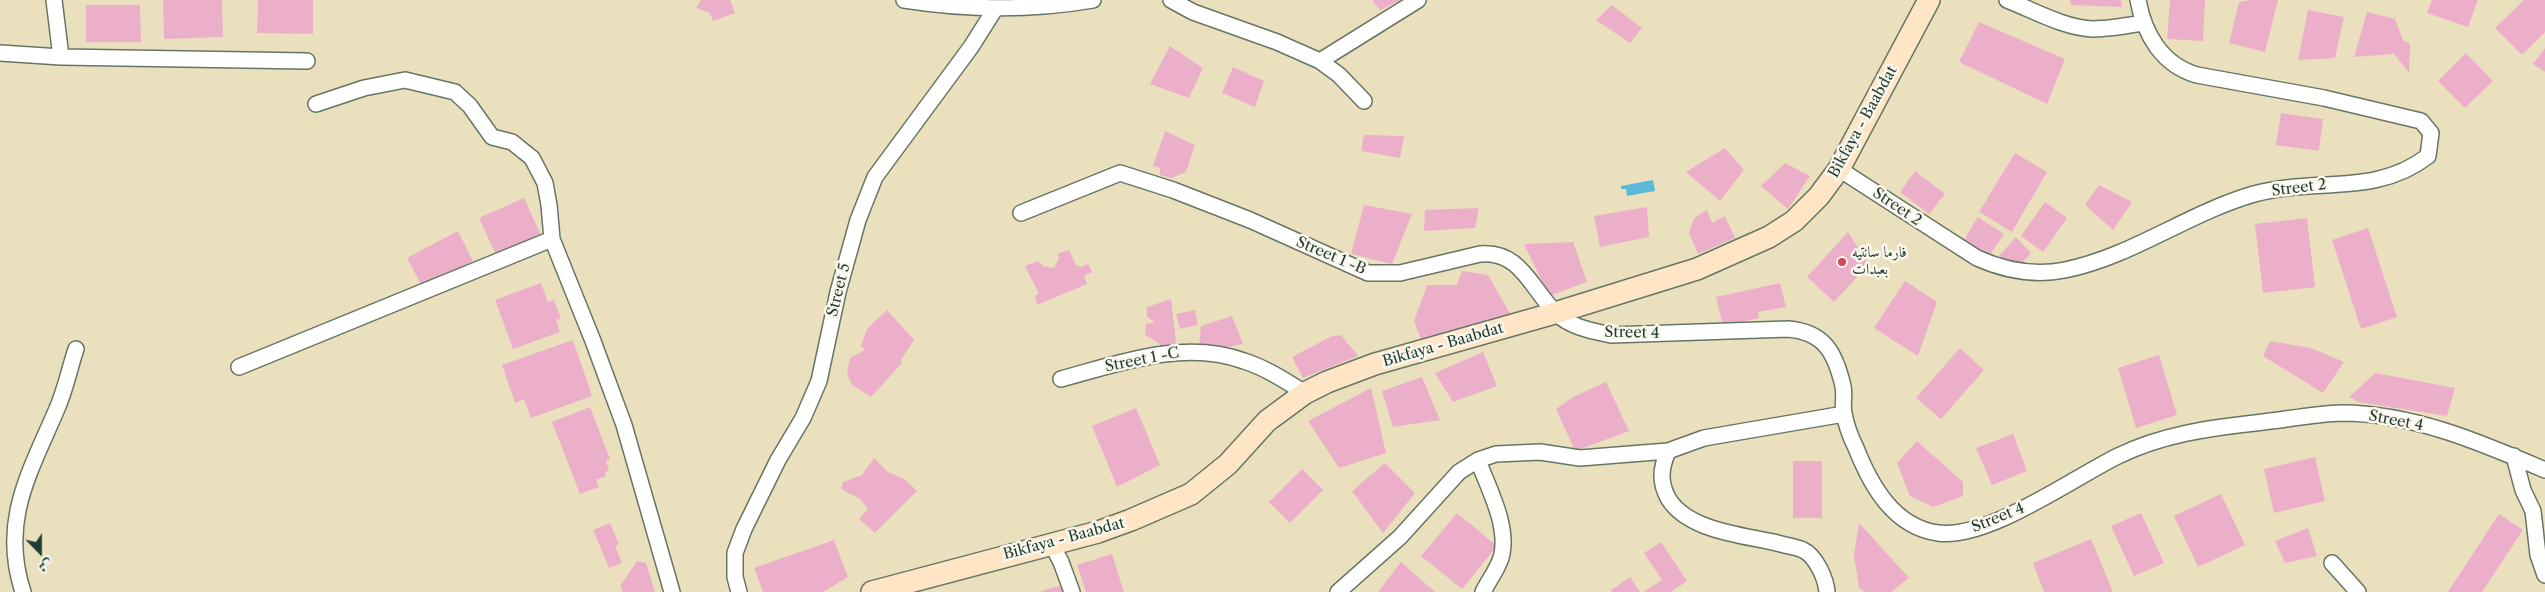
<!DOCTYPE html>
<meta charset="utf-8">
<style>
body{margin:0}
#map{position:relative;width:2545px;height:592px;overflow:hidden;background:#eae0bd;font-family:"Libre Caslon Text",Amiri,serif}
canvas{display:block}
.north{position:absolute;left:15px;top:527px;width:50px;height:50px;-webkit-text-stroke:4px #fbf7ec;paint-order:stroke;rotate:158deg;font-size:14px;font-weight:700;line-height:20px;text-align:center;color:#1f3d34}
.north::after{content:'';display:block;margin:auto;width:18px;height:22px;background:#1f3d34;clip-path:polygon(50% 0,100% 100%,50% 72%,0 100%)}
</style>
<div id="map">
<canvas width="2545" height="592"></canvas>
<div class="north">ش</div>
</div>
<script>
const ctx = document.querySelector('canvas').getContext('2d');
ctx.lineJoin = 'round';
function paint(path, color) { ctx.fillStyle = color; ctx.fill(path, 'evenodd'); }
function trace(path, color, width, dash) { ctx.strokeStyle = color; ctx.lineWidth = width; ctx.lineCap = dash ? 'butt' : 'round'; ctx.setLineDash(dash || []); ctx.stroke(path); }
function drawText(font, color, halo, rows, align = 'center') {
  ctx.font = font + ' "Libre Caslon Text",Amiri,serif'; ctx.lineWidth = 5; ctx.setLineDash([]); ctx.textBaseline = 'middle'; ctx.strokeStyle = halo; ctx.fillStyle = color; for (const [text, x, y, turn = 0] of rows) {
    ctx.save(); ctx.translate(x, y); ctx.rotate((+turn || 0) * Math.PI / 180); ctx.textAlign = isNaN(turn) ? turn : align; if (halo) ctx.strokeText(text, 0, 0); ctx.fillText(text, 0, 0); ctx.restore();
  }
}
paint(new Path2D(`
 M1653,180L1655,191L1627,196L1626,189H1621V186Z`), '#5bbad9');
paint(new Path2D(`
 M163,0H222L223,37L164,39Z
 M258,0H313V34L257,33Z
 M701,0H730L735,13L713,21L710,13L696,8Z
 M1372,0H1401L1380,10Z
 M2070,0H2121L2122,7L2071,5Z
 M2170,0H2205L2203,41L2167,39Z
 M2251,0H2278L2265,52L2229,43L2239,2Z
 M2432,0H2478L2468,27L2427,13Z
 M2524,0H2545V32L2522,55L2495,28Z
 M86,5H140L141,42H86Z
 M1612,5L1642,28L1630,43L1596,20Z
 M2308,10L2344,17L2335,58L2298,60Z
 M2367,12L2395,19L2403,40L2410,44L2409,73L2394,54L2354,57Z
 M1979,22L2065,59L2047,104L1959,62Z
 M1170,46L1203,68L1189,98L1150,84Z
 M2545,48V72L2533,64Z
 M2466,53L2493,81L2465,108L2438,81Z
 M1233,67L1264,81L1255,107L1222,93Z
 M2281,113L2323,119L2319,151L2276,145Z
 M1165,131L1195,145L1186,172L1171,178L1160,175V168L1153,166Z
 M1364,135L1404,136L1400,158L1361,151Z
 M1725,148L1744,170L1720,201L1686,172Z
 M2015,153L2047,172L2012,232L1979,212Z
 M1785,163L1810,176L1788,209L1761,186Z
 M1915,171L1945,194L1929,214L1900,192Z
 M2099,185L2132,202L2113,230L2085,205Z
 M524,198L541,235L496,255L479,218Z
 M2045,202L2067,218L2043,252L2021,236Z
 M1364,205L1412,214L1392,264L1351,254Z
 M1647,207L1649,237L1600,247L1594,216Z
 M1479,208L1475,228L1424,231L1425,210Z
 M1707,210L1712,223L1725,216L1735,238L1698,254L1689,233L1694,218Z
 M1978,217L2004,234L1986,261L1961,245Z
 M2307,218L2315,287L2263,293L2255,224Z
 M2368,228L2397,317L2361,329L2332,240Z
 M458,231L473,261L423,288L407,258Z
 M1848,232L1869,264L1834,302L1807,277Z
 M2016,237L2031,253L2019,267L1999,256Z
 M1573,242L1587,282L1549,296L1524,244Z
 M1069,250L1076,265L1081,267L1088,264L1092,272L1084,276L1087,284L1037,305L1035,296L1039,294L1025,266L1038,261L1043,266L1054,268L1059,258L1057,254Z
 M1462,271L1488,275L1511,315L1421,340L1414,321L1427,285H1457Z
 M1905,281L1937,302L1918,356L1874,328Z
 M541,283L548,302L554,300L561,319L556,320L560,332L513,349L495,300Z
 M1780,283L1786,307L1758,312L1759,318L1723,326L1716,297Z
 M1171,299L1176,343L1165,350L1157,342L1145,335L1146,324L1155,322L1147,317V307Z
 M887,310L914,340L901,360L902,363L871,397L852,385L847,374L850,358L865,350L861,346L867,329Z
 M1195,310L1198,325L1180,329L1176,314Z
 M1232,316L1243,344L1218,349L1199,346L1201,326Z
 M1341,335L1358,356L1303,378L1292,357L1332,336Z
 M573,340L592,396L531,418L524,399L515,403L502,365Z
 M2270,341L2311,348L2344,362L2323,393L2263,356Z
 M1960,348L1984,370L1941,419L1916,398Z
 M1483,352L1497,386L1453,402L1435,373Z
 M2159,355L2177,415L2136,428L2118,368Z
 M2375,373L2455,388L2447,416L2358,402L2349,397Z
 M1422,377L1440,420L1393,427L1382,391Z
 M1606,382L1629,431L1575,451L1556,409L1573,397Z
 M1371,388L1386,453L1339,468L1308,421Z
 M590,407L610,459L606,461L609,471L605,472L606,476L596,480L599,487L580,494L552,422Z
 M1136,408L1160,465L1117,487L1092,426Z
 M2013,434L2027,471L1992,485L1976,448Z
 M1917,441L1963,482V496L1933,507L1910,496L1897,463Z
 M2315,457L2325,501L2274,513L2264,469Z
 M874,458L888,472L906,480L917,491L875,533L859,519L868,509L860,499L841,489L843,482L862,475Z
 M1793,461H1822V522L1821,518H1793Z
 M1385,463L1415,493L1383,533L1352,491Z
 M1302,469L1323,490L1290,523L1269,502Z
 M2221,494L2245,545L2198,567L2174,516Z
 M1457,513L1497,546L1462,589L1421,556Z
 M2141,513L2164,563L2134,576L2111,526Z
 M2499,514L2523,530L2482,592H2448Z
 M610,523L619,544L615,546L622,563L609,568L593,530Z
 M1859,523L1909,578L1891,592H1865L1859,588L1854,555Z
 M2308,528L2317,556L2285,563L2275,541Z
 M2091,539L2113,592H2044L2033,563Z
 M834,540L848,577L823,592H763L754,568Z
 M1661,542L1687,581L1671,592H1643L1662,580L1644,553Z
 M1112,554L1124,592H1086L1077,565Z
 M637,561L646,563L655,592H623L620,586Z
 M1401,562L1435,592H1378Z
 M1630,577L1640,592H1612L1611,590Z
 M1063,585L1065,592H1041V591Z`), '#ecafca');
const street = new Path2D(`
 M54,0L61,57
 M904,0C968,10 1029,11 1093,0
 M1171,0L1193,12L1277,42L1320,61L1339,75L1364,101
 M2007,0C2033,10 2064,28 2093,29C2110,29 2126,26 2143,23
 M0,53L61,57L307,61
 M1320,61L1418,0
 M316,104L364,88L405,80L455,92L470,106L492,137L512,142L532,158L545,183L549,205L552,239L593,341L624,425L672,592
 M1839,169L1977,258C2006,271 2034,276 2065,270C2133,256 2188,213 2254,194C2316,177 2375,197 2428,156L2431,133L2421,121L2324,98L2197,75C2162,65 2144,34 2138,0
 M1021,213L1120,173L1173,190L1250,220L1368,273H1400L1480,254C1520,250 1531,288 1555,312C1569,327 1592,331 1611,335L1788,329C1824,332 1835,352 1843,386C1845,395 1842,405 1844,413C1846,425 1851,438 1856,448C1871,486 1894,527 1938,533C1987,540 2073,478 2118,456C2161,435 2208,428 2255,423C2284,420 2313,414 2342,413C2412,413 2482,443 2545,470
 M239,367L552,239
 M1061,379C1120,363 1184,339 1244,361C1266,368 1286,381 1305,393
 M2514,456L2523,490L2533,511L2538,555L2545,575
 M1478,460C1488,488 1508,523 1502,554C1500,566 1489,580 1483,592
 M1051,543L1061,562L1072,592
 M2332,563L2358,592
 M23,592C0,522 29,474 56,411C65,392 69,370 76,349
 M739,592L735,577V553L744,529L778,460L803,418L819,381L838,292L858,220L875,177L971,47L995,9
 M1338,592L1400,537L1459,472L1478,460L1496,454L1540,452L1580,458L1668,451
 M1827,592C1826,579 1816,556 1803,550C1797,547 1788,546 1781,544C1746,535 1688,532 1668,498C1659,481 1661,468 1668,451L1704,438L1844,414`);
const secondary = new Path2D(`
 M872,592L1098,532L1131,520L1191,494L1228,464L1267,421L1305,393L1327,382L1375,364L1555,313L1697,269L1769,237L1794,221L1819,196L1839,169L1929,0`);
trace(street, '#667664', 18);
trace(secondary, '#667664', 24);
trace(street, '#fff', 15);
trace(secondary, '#fde5c5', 21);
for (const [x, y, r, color] of [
 [1842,262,5,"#d1495b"]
]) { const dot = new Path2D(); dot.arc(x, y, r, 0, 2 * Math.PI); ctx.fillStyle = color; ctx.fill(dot); trace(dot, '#fbf7ec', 2); }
drawText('15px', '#1f3d34', '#fbf7ec', [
 ["Bikfaya - Baabdat",1863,122,-61],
 ["Street 2",2299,188,-7],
 ["Street 2",1897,207,34],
 ["Street 1 -B",1331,256,23],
 ["Street 5",839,290,-76],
 ["Street 4",1632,333,1],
 ["Bikfaya - Baabdat",1443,345,-16],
 ["Street 1 -C",1142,360,-11],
 ["Street 4",2396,421,11],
 ["Street 4",1998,518,-22],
 ["Bikfaya - Baabdat",1064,539,-15]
]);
drawText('15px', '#1f3d34', '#fbf7ec', [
 ["فارما سانتيه",1852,253],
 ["بعبدات",1852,270]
], 'left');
</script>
